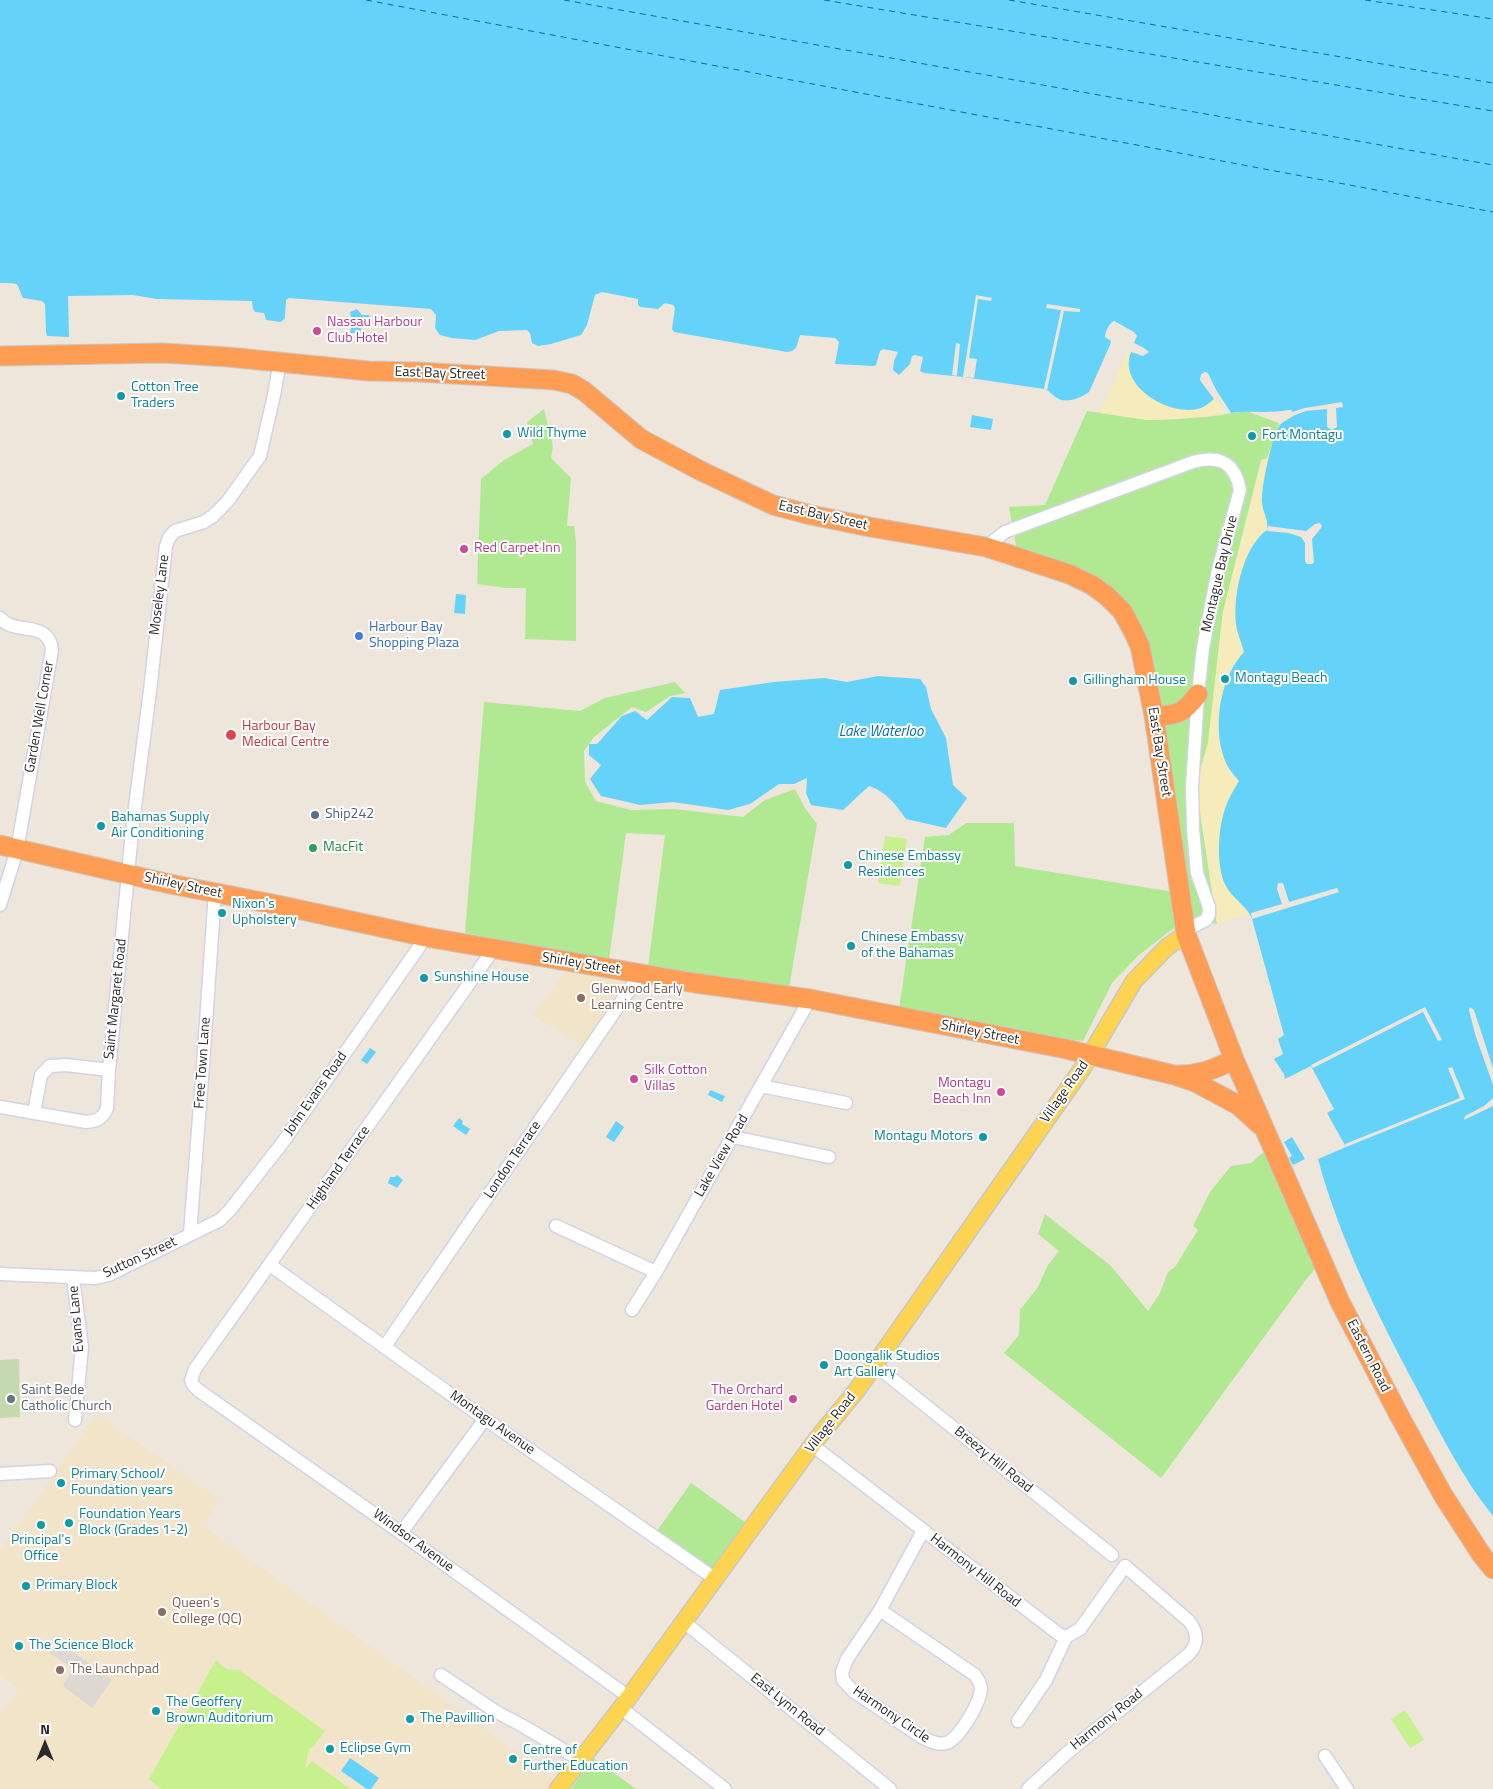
<!DOCTYPE html>
<style>
body{margin:0}
#map{position:relative;width:1493px;height:1789px;overflow:hidden;background:#eee5db;font-family:"Titillium Web",sans-serif}
canvas{display:block}
.north{position:absolute;left:20px;top:1719px;width:50px;height:50px;-webkit-text-stroke:4px #fff;paint-order:stroke;rotate:0deg;font-size:14px;font-weight:700;line-height:20px;text-align:center;color:#2a2a2a}
.north::after{content:'';display:block;margin:auto;width:18px;height:22px;background:#2a2a2a;clip-path:polygon(50% 0,100% 100%,50% 72%,0 100%)}
</style>
<div id="map">
<canvas width="1493" height="1789"></canvas>
<div class="north">N</div>
</div>
<script>
const ctx = document.querySelector('canvas').getContext('2d');
ctx.lineJoin = 'round';
function paint(path, color) { ctx.fillStyle = color; ctx.fill(path, 'evenodd'); }
function trace(path, color, width, dash) { ctx.strokeStyle = color; ctx.lineWidth = width; ctx.lineCap = dash ? 'butt' : 'round'; ctx.setLineDash(dash || []); ctx.stroke(path); }
function drawText(font, color, halo, rows, align = 'center') {
  ctx.font = font + ' "Titillium Web",sans-serif'; ctx.lineWidth = 4; ctx.setLineDash([]); ctx.textBaseline = 'middle'; ctx.strokeStyle = halo; ctx.fillStyle = color; for (const [text, x, y, turn = 0] of rows) {
    ctx.save(); ctx.translate(x, y); ctx.rotate((+turn || 0) * Math.PI / 180); ctx.textAlign = isNaN(turn) ? turn : align; if (halo) ctx.strokeText(text, 0, 0); ctx.fillText(text, 0, 0); ctx.restore();
  }
}
paint(new Path2D(`
 M566,971L629,980L583,1046L533,1015Z
 M97,1414L220,1500L203,1526L556,1780L549,1789H0V1714L19,1689L0,1675V1550Z`), '#f1e4c9');
paint(new Path2D(`
 M544,409L553,446L551,458L571,478L567,526H574L576,542V641L525,639L526,588H506L477,584L481,479L504,460L533,444L527,422Z
 M1087,411L1148,420L1207,417L1246,411L1279,423L1267,459L1261,460L1223,612L1208,743L1196,785L1217,924L1189,918L1159,708L1118,596L1082,570L1017,551L1009,507L1045,505Z
 M675,682L685,693L670,696L646,712L632,707L594,737L584,751L585,782L596,801L631,810L674,809L743,817L765,800L795,789L805,808L817,824L789,988L648,967L665,835L626,833L609,960L465,933L484,702L580,711L605,698Z
 M966,823H1014L1015,866L1173,892L1176,915L1174,928L1139,955L1112,983L1083,1041L1067,1039L899,1008L925,837L949,835Z
 M1267,1149L1318,1266L1308,1277L1161,1478L1004,1353L1019,1335L1020,1310L1038,1287L1048,1265L1059,1251L1038,1234L1045,1214L1111,1266L1148,1311L1159,1295L1168,1272L1175,1267L1198,1230L1193,1226L1210,1192L1231,1166L1251,1163Z
 M691,1483L745,1522L711,1569L657,1531Z
 M593,1758L636,1789H571Z`), '#b0e992');
paint(new Path2D(`
 M1128,351L1206,396L1211,393L1224,414L1180,419L1148,420L1100,413Z
 M1280,425L1272,510L1248,643L1240,775L1251,913L1217,924L1196,785L1208,743L1223,612L1262,460L1267,458Z`), '#f6ecbb');
paint(new Path2D(`
 M19,1359L20,1417L0,1418V1360Z`), '#c5d9b1');
paint(new Path2D(`
 M885,836L907,839L900,886L878,883Z
 M216,1660C224,1669 228,1670 239,1670L325,1731L312,1748L309,1749L310,1752L308,1753L305,1769L312,1761L349,1788L348,1789H161L149,1779Z
 M1405,1710L1424,1740L1410,1748L1391,1719Z`), '#c7f18d');
paint(new Path2D(`
 M58,1641L112,1680L92,1708L63,1686L73,1669L50,1653Z`), '#ddd9d2');
paint(new Path2D(`
 M0,0H1493V1516C1462,1477 1440,1433 1417,1389C1378,1316 1340,1240 1318,1159L1346,1147L1327,1113L1334,1109L1311,1066L1285,1079L1284,1074L1274,1059L1283,1054L1278,1039L1284,1035L1252,919C1249,908 1232,898 1226,886C1216,868 1218,831 1224,812C1227,801 1233,791 1239,781C1235,776 1230,771 1227,765C1211,732 1219,678 1244,652C1242,645 1239,637 1237,630C1231,602 1242,547 1267,530C1269,522 1263,512 1262,503C1261,488 1271,440 1279,426C1282,422 1290,418 1295,415L1291,410H1288C1269,414 1250,410 1231,413L1216,390L1208,373L1204,372L1200,380L1214,399C1210,402 1206,406 1201,408C1172,418 1117,387 1131,352L1143,356L1149,352L1144,348L1134,343L1137,336L1134,332L1114,321C1109,323 1105,332 1105,337L1111,341L1110,345L1089,392C1081,398 1066,404 1057,398C1052,395 1050,391 1044,389L963,377L924,373L920,371L923,357L915,355L912,356L910,364L899,375L893,370L894,361L898,352L883,349L880,351L876,365L874,366L835,364L839,342L835,338L800,335L796,348L792,351L787,352L674,332L672,329L675,308L673,305L665,303L658,309L640,307L638,305V299L602,292L595,295L587,325L581,335L551,344L538,346L532,343L530,333L527,330L499,331L475,340L452,338L440,335L435,328L436,315L431,309L289,298L286,300L285,318L281,322L266,320L264,313L255,312L253,309L252,301L157,299L133,295L68,296L69,337L47,336L46,332L45,304L42,301L23,298C15,281 22,284 0,283Z
 M357,309L362,315H369L371,321L362,324L360,333H350L352,322L350,312Z
 M972,415L993,419L991,430L970,427Z
 M456,594L466,595L465,614L454,613Z
 M878,676L920,679L926,687L931,709L946,738L953,785L967,798L946,828L906,819C895,804 888,793 869,786L843,810L811,805L806,793L807,778L794,784H779L750,804L728,810L673,802L640,805L601,796L590,779L601,765L589,755V744H597L622,716L635,711L647,720L672,697L690,698L698,717L714,714L720,690L774,682L824,678L847,682Z
 M370,1048L376,1052L367,1064L361,1060Z
 M710,1090L725,1096L722,1102L708,1095Z
 M459,1118L463,1121L462,1124L470,1129L466,1135L453,1126Z
 M616,1121L624,1127L614,1142L606,1137Z
 M1292,1137L1305,1159L1293,1165L1289,1158L1292,1156L1284,1142Z
 M397,1175L403,1180L397,1188L388,1183L390,1177H395Z
 M350,1758L379,1778L371,1789H367L341,1771Z`), '#65d2f9');
paint(new Path2D(`
 M976,295L992,298L991,301L978,299L969,358L977,359L974,378L963,377Z
 M1047,304L1080,309V312L1064,311L1047,390L1044,389L1061,310L1046,308Z
 M956,343L960,344L957,376L952,375Z
 M1206,372L1216,390L1231,413H1229L1214,391L1206,375H1203V379L1213,392L1217,398L1216,401L1200,380L1201,374Z
 M1342,402L1343,407L1336,408L1337,427L1332,430L1327,427V409L1306,411L1295,415L1292,412L1305,408Z
 M1320,523L1322,526L1321,528L1312,539L1314,562L1312,564H1307L1305,561V543L1301,537L1289,533L1267,531L1268,526L1306,531L1315,524Z
 M1278,883H1283L1289,902L1337,888L1339,892L1252,919L1251,913L1282,904L1277,889Z
 M1425,1007L1442,1040L1438,1041L1423,1012L1313,1068L1311,1065Z
 M1470,1007L1474,1010L1493,1068V1085L1475,1034L1469,1010Z
 M1452,1067L1465,1099L1346,1147L1345,1144L1460,1098L1448,1068Z
 M1493,1098V1106L1464,1120L1465,1116L1484,1106Z`), '#eee5db');
trace(new Path2D(`
 M366,0L1493,212
 M564,0L1493,165
 M824,0L1493,111
 M1009,0L1493,83
 M1365,0L1493,19`), '#026fa7', 1, [6, 5]);
const minor = new Path2D(`
 M986,547L1005,532L1193,462C1219,455 1235,462 1240,490L1218,570L1203,648L1198,694L1192,787L1193,829L1197,873L1209,907V914L1206,920L1192,927L1186,934
 M0,618C14,636 49,619 52,650L17,850L0,905
 M493,950L195,1369L191,1380L193,1385L198,1390L401,1533L629,1697
 M761,1086L846,1103
 M0,1107L86,1122C96,1121 103,1119 107,1108L109,1070L133,822L150,691L166,546L169,538L175,531L204,522L213,516L227,502L260,456L274,395L280,361
 M34,1113L41,1075L50,1066L66,1065L109,1070
 M733,1137L829,1157
 M556,1226L656,1272
 M190,1234L203,1065L215,892
 M270,1265L485,1419L714,1578
 M0,1274L95,1278L109,1275L123,1268L220,1220L230,1210L283,1142L426,937
 M73,1278L82,1347L75,1420
 M632,1310L656,1272L810,999
 M385,1346L641,973
 M875,1365L1112,1555
 M812,1445L1060,1635L1066,1637L1080,1629L1125,1566L1189,1621C1198,1633 1199,1643 1189,1654L1067,1753L1028,1789
 M0,1474L50,1471
 M401,1533L485,1419
 M880,1610L975,1675C978,1680 981,1683 981,1689C980,1703 961,1735 949,1742C940,1746 932,1742 923,1738L853,1691L843,1680L842,1672L847,1659L880,1610L923,1531
 M684,1622L890,1789
 M441,1675L495,1711L523,1726L580,1760
 M621,1708L725,1789
 M1018,1721L1046,1680L1066,1637
 M1325,1756L1347,1789`);
const major = new Path2D(`
 M558,1789L621,1708L816,1440L857,1390L1082,1069L1134,981L1167,947L1186,934`);
const highway = new Path2D(`
 M0,356L163,353L228,357L368,371L419,372L554,380L572,384L584,391L641,439L701,471L773,505L811,515L870,527L986,547L1069,574L1092,585L1107,596L1122,611L1131,627L1140,646L1154,716L1186,934L1234,1059L1340,1302L1400,1417L1443,1495L1481,1554L1493,1569
 M1154,716C1178,715 1183,714 1198,694
 M0,845L170,884L278,905L426,937L695,983L810,999L1066,1049L1174,1075L1195,1082L1238,1105L1260,1125
 M1179,1075C1200,1075 1217,1069 1234,1059`);
trace(minor, '#d0d4e5', 15);
trace(major, '#c8c8c8', 19);
trace(highway, '#c8c8c8', 21);
trace(minor, '#fff', 12);
trace(major, '#fdd451', 16);
trace(highway, '#ff9d55', 19);
for (const [x, y, r, color] of [
 [317,331,5,"#d1479c"],
 [121,396,5,"#0f9aa8"],
 [507,434,5,"#0f9aa8"],
 [1252,436,5,"#0f9aa8"],
 [464,549,5,"#d1479c"],
 [359,636,5,"#3f7fe0"],
 [1225,679,5,"#0f9aa8"],
 [1073,681,5,"#0f9aa8"],
 [231,735,6,"#e0444e"],
 [315,815,5,"#5c6f8a"],
 [101,826,5,"#0f9aa8"],
 [313,848,5,"#2e9e5b"],
 [848,865,5,"#0f9aa8"],
 [222,913,5,"#0f9aa8"],
 [851,946,5,"#0f9aa8"],
 [424,978,5,"#0f9aa8"],
 [581,998,5,"#8d6e63"],
 [634,1079,5,"#d1479c"],
 [1001,1092,5,"#d1479c"],
 [983,1137,5,"#0f9aa8"],
 [824,1365,5,"#0f9aa8"],
 [11,1399,5,"#6b7280"],
 [793,1399,5,"#d1479c"],
 [61,1483,5,"#0f9aa8"],
 [69,1523,5,"#0f9aa8"],
 [41,1525,5,"#0f9aa8"],
 [26,1586,5,"#0f9aa8"],
 [162,1612,5,"#8d6e63"],
 [19,1646,5,"#0f9aa8"],
 [60,1670,5,"#8d6e63"],
 [156,1711,5,"#0f9aa8"],
 [410,1719,5,"#0f9aa8"],
 [330,1749,5,"#0f9aa8"],
 [513,1759,5,"#0f9aa8"]
]) { const dot = new Path2D(); dot.arc(x, y, r, 0, 2 * Math.PI); ctx.fillStyle = color; ctx.fill(dot); trace(dot, '#fff', 2); }
drawText('14px', '#b23c85', '#fff', [
 ["Nassau Harbour",327,323],
 ["Club Hotel",327,339],
 ["Red Carpet Inn",474,549],
 ["Silk Cotton",644,1071],
 ["Villas",644,1087],
 ["Montagu",991,1084,"right"],
 ["Beach Inn",991,1100,"right"],
 ["The Orchard",783,1391,"right"],
 ["Garden Hotel",783,1407,"right"]
], 'left');
drawText('14px', '#2a2a2a', '#fff', [
 ["East Bay Street",440,374,2],
 ["East Bay Street",823,516,13],
 ["Montague Bay Drive",1220,574,-77],
 ["Moseley Lane",160,595,-83],
 ["Garden Well Corner",40,717,-80],
 ["East Bay Street",1159,752,81],
 ["Shirley Street",183,886,12],
 ["Shirley Street",581,964,9],
 ["Saint Margaret Road",116,999,-84],
 ["Shirley Street",980,1033,11],
 ["Free Town Lane",203,1063,-86],
 ["Village Road",1065,1092,-55],
 ["John Evans Road",316,1094,-55],
 ["Lake View Road",722,1156,-60],
 ["London Terrace",513,1160,-56],
 ["Highland Terrace",339,1168,-55],
 ["Sutton Street",140,1258,-25],
 ["Evans Lane",77,1319,-95],
 ["Eastern Road",1368,1356,63],
 ["Montagu Avenue",492,1423,35],
 ["Village Road",831,1423,-52],
 ["Breezy Hill Road",993,1460,39],
 ["Windsor Avenue",413,1541,36],
 ["Harmony Hill Road",975,1571,38],
 ["East Lynn Road",787,1705,39],
 ["Harmony Circle",891,1715,34],
 ["Harmony Road",1107,1720,-39]
]);
drawText('14px', '#0d838f', '#fff', [
 ["Cotton Tree",131,388],
 ["Traders",131,404],
 ["Wild Thyme",517,434],
 ["Fort Montagu",1262,436],
 ["Montagu Beach",1235,679],
 ["Gillingham House",1083,681],
 ["Bahamas Supply",111,818],
 ["Air Conditioning",111,834],
 ["Chinese Embassy",858,857],
 ["Residences",858,873],
 ["Nixon's",232,905],
 ["Upholstery",232,921],
 ["Chinese Embassy",861,938],
 ["of the Bahamas",861,954],
 ["Sunshine House",434,978],
 ["Montagu Motors",973,1137,"right"],
 ["Doongalik Studios",834,1357],
 ["Art Gallery",834,1373],
 ["Primary School/",71,1475],
 ["Foundation years",71,1491],
 ["Foundation Years",79,1515],
 ["Block (Grades 1-2)",79,1531],
 ["Principal's",41,1541,"center"],
 ["Office",41,1557,"center"],
 ["Primary Block",36,1586],
 ["The Science Block",29,1646],
 ["The Geoffery",166,1703],
 ["Brown Auditorium",166,1719],
 ["The Pavillion",420,1719],
 ["Eclipse Gym",340,1749],
 ["Centre of",523,1751],
 ["Further Education",523,1767]
], 'left');
drawText('14px', '#366cbe', '#fff', [
 ["Harbour Bay",369,628],
 ["Shopping Plaza",369,644]
], 'left');
drawText('14px', '#be3a42', '#fff', [
 ["Harbour Bay",242,727],
 ["Medical Centre",242,743]
], 'left');
drawText('14px', '#4e5e75', '#fff', [
 ["Ship242",325,815]
], 'left');
drawText('14px', '#27864d', '#fff', [
 ["MacFit",323,848]
], 'left');
drawText('14px', '#785e54', '#fff', [
 ["Glenwood Early",591,990],
 ["Learning Centre",591,1006],
 ["Queen's",172,1604],
 ["College (QC)",172,1620],
 ["The Launchpad",70,1670]
], 'left');
drawText('14px', '#5b616d', '#fff', [
 ["Saint Bede",21,1391],
 ["Catholic Church",21,1407]
], 'left');
drawText('italic 15px', '#026fa7', '#fff', [
 ["Lake Waterloo",881,732]
]);
</script>
